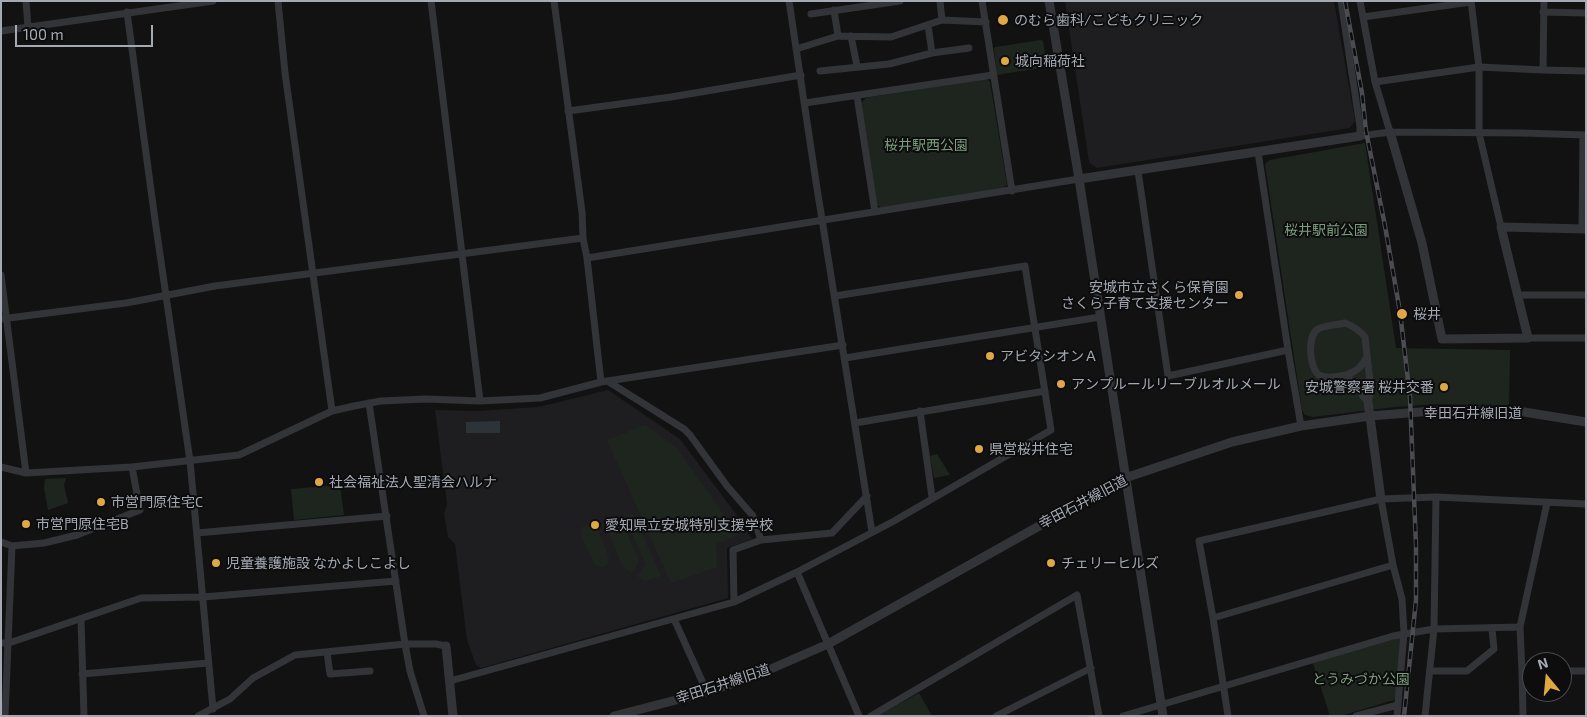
<!DOCTYPE html>
<meta charset="utf-8">
<style>
body{margin:0}
#map{position:relative;width:1587px;height:717px;overflow:hidden;background:#121213;font-family:"Exo 2",sans-serif}
canvas{display:block}
.frame{position:absolute;inset:0;border:2px solid #a4a9b2;pointer-events:none}
.north{position:absolute;left:1522px;top:652px;width:50px;height:50px;box-sizing:border-box;background:#0d0d0e;border:1px solid #494b50;border-radius:50%;rotate:343deg;font-size:14px;font-weight:700;line-height:20px;text-align:center;color:#a4a9b2}
.north::after{content:'';display:block;margin:auto;width:18px;height:22px;background:#e1a83c;clip-path:polygon(50% 0,100% 100%,50% 72%,0 100%)}
.scale{position:absolute;left:15px;top:25px;width:138px;height:22px;box-sizing:border-box;border:2px solid #a4a9b2;border-top:0;padding-left:6px;font-size:15px;line-height:18px;white-space:nowrap;color:#a4a9b2;-webkit-text-stroke:4px #0d0d0e;paint-order:stroke}
</style>
<div id="map">
<canvas width="1587" height="717"></canvas>
<div class="frame"></div>
<div class="north">N</div>
<div class="scale">100 m</div>
</div>
<script>
const ctx = document.querySelector('canvas').getContext('2d');
ctx.lineJoin = 'round';
function paint(path, color) { ctx.fillStyle = color; ctx.fill(path, 'evenodd'); }
function trace(path, color, width, dash) { ctx.strokeStyle = color; ctx.lineWidth = width; ctx.lineCap = dash ? 'butt' : 'round'; ctx.setLineDash(dash || []); ctx.stroke(path); }
function drawText(font, color, halo, rows, align = 'center') {
  ctx.font = font + ' "Exo 2","Noto Sans JP",sans-serif'; ctx.lineWidth = 4; ctx.setLineDash([]); ctx.textBaseline = 'middle'; ctx.strokeStyle = halo; ctx.fillStyle = color; for (const [text, x, y, turn = 0] of rows) {
    ctx.save(); ctx.translate(x, y); ctx.rotate((+turn || 0) * Math.PI / 180); ctx.textAlign = isNaN(turn) ? turn : align; if (halo) ctx.strokeText(text, 0, 0); ctx.fillText(text, 0, 0); ctx.restore();
  }
}
paint(new Path2D(`
 M1065,1H1334L1355,121L1350,128L1097,168L1089,162Z
 M608,390L680,439L736,514L752,539L727,548L728,598L509,660L481,668L476,665L467,640L455,544L448,537L444,514L447,504L435,410L478,411L539,407Z`), '#1e1e20');
paint(new Path2D(`
 M1041,40L1043,41L1047,67L997,75L994,49L995,47Z
 M987,79L990,82L1007,185L1003,188L882,208L877,205L861,103L866,98L871,97Z
 M1365,143L1396,348L1510,350L1509,406L1439,404L1395,407L1313,417L1305,415L1302,410L1265,164L1270,160Z
 M645,425L675,446L738,535L716,544L717,567L671,583L607,440Z
 M937,454L950,475L934,478L930,456Z
 M66,478L64,485L68,503L48,510L44,488L45,479Z
 M340,485L344,515L294,520L291,489Z
 M633,514L661,576L645,581L637,576L646,565L625,517Z
 M621,520L639,561L632,573L623,567L607,529L609,524Z
 M590,524L597,528L609,558C609,566 602,570 595,565L581,535L582,527Z
 M1400,636L1403,639L1397,697L1394,700L1340,716H1330L1313,663Z
 M919,693L932,716H877Z`), '#1e251f');
paint(new Path2D(`
 M500,421V433H466V422Z`), '#2c343a');
trace(new Path2D(`
 M26,1L28,27
 M278,1L285,73L332,411
 M431,1L480,401
 M554,1L582,212L583,238L587,258L601,382
 M789,1L816,182L872,532
 M940,1L942,20
 M982,1L1012,191
 M1341,1L1360,127V136L1390,132
 M1360,1L1375,82L1390,132L1522,133L1586,135
 M1471,1L1479,67V133L1501,227
 M1544,1L1543,70L1586,71
 M834,10L838,36
 M127,12L155,220L190,461L213,709
 M1543,12L1586,13
 M811,14L900,1
 M1363,17L1471,2
 M928,25L932,53
 M1,31L213,1
 M851,36L857,66
 M796,49L838,36L891,37L942,20L986,22
 M820,71L889,64L932,53L969,48
 M1375,82L1479,67L1543,70
 M857,96L875,212
 M805,103L993,75
 M568,111L671,97L801,75
 M1258,152L1288,350L1301,426
 M1138,171L1168,376L1288,350
 M1582,229L1583,135
 M587,258L1079,179
 M1,275L26,473
 M1518,295H1586
 M1,319L126,303L215,286L583,238
 M1345,323C1354,326 1359,330 1365,337L1371,391L1368,402L1362,395L1361,389L1346,375C1338,376 1327,380 1319,375C1309,368 1307,336 1318,329C1325,325 1337,325 1345,323Z
 M1528,338H1586
 M845,358L1100,317
 M1346,375C1357,371 1362,367 1367,356
 M609,382L684,429L690,435L727,486L753,516L761,540
 M369,403L405,644L410,671L424,716
 M920,411L932,497
 M855,423L1045,391
 M1,467L26,473L132,467L239,455L332,411L354,406L381,401L426,399L480,401L540,398L601,382L843,345
 M1381,499L1393,565L1402,599L1404,633L1397,716
 M197,533L387,516
 M1,542L12,546L44,543L77,535L140,510L132,467
 M797,572L894,521L1051,430L1025,266L835,296
 M734,602L797,572L859,716
 M1213,618L1199,541L1381,499L1436,497L1586,504
 M81,619L84,716
 M674,619L707,692
 M1,643H9L141,598L203,597L396,581
 M327,652L330,674L370,671
 M1430,671H1467L1494,649L1492,629
 M1532,671L1522,672L1520,627L1547,503
 M1562,671H1586
 M1522,672L1523,716
 M82,674L208,663
 M450,681L734,602L733,550L761,540L832,533L867,496
 M5,716L12,546
 M198,716L230,699L253,678L295,655L405,644H436L446,646
 M871,716L1077,595L1099,716
 M996,716L1091,668
 M1123,716L1393,636L1434,629L1520,627
 M1228,716L1213,618L1393,565
 M1356,716L1398,705
 M1425,716L1434,629L1436,497`), '#333438', 7);
trace(new Path2D(`
 M1049,1L1079,179L1163,716
 M1390,132L1422,243L1442,339L1528,338L1501,227L1586,229
 M1079,179L1360,136
 M1368,402L1381,499
 M446,646L453,716
 M614,716L707,692L757,675L828,644L1125,478L1232,442L1301,426L1370,416L1445,410L1524,412L1586,422`), '#333438', 9);
const rail = new Path2D(`
 M1345,1L1362,93L1366,131L1385,226L1400,312L1410,397L1416,546V600L1404,716`);
trace(rail, '#4a4c51', 4.5);
trace(rail, '#0d0d0e', 2.5, [8]);
for (const [x, y, r, color] of [
 [1003,20,6,"#e1a83c"],
 [1005,61,5,"#e1a83c"],
 [1239,295,5,"#e1a83c"],
 [1402,314,6,"#e1a83c"],
 [990,356,5,"#e1a83c"],
 [1061,384,5,"#e1a83c"],
 [1444,387,5,"#e1a83c"],
 [979,449,5,"#e1a83c"],
 [319,482,5,"#e1a83c"],
 [101,502,5,"#e1a83c"],
 [26,524,5,"#e1a83c"],
 [595,525,5,"#e1a83c"],
 [216,563,5,"#e1a83c"],
 [1051,563,5,"#e1a83c"]
]) { const dot = new Path2D(); dot.arc(x, y, r, 0, 2 * Math.PI); ctx.fillStyle = color; ctx.fill(dot); trace(dot, '#0d0d0e', 2); }
drawText('14px', '#a4a9b2', '#0d0d0e', [
 ["のむら歯科/こどもクリニック",1014,20],
 ["城向稲荷社",1015,61],
 ["安城市立さくら保育園",1229,287,"right"],
 ["さくら子育て支援センター",1229,303,"right"],
 ["桜井",1413,314],
 ["アビタシオンＡ",1000,356],
 ["アンプルールリーブルオルメール",1071,384],
 ["安城警察署 桜井交番",1434,387,"right"],
 ["県営桜井住宅",989,449],
 ["社会福祉法人聖清会ハルナ",329,482],
 ["市営門原住宅C",111,502],
 ["市営門原住宅B",36,524],
 ["愛知県立安城特別支援学校",605,525],
 ["児童養護施設 なかよしこよし",226,563],
 ["チェリーヒルズ",1061,563]
], 'left');
drawText('14px', '#7d9c7e', '#0d0d0e', [
 ["桜井駅西公園",926,145],
 ["桜井駅前公園",1326,230],
 ["とうみづか公園",1361,679]
]);
drawText('14px', '#a4a9b2', '#0d0d0e', [
 ["幸田石井線旧道",1473,413],
 ["幸田石井線旧道",1083,502,-28],
 ["幸田石井線旧道",723,684,-18]
]);
</script>
